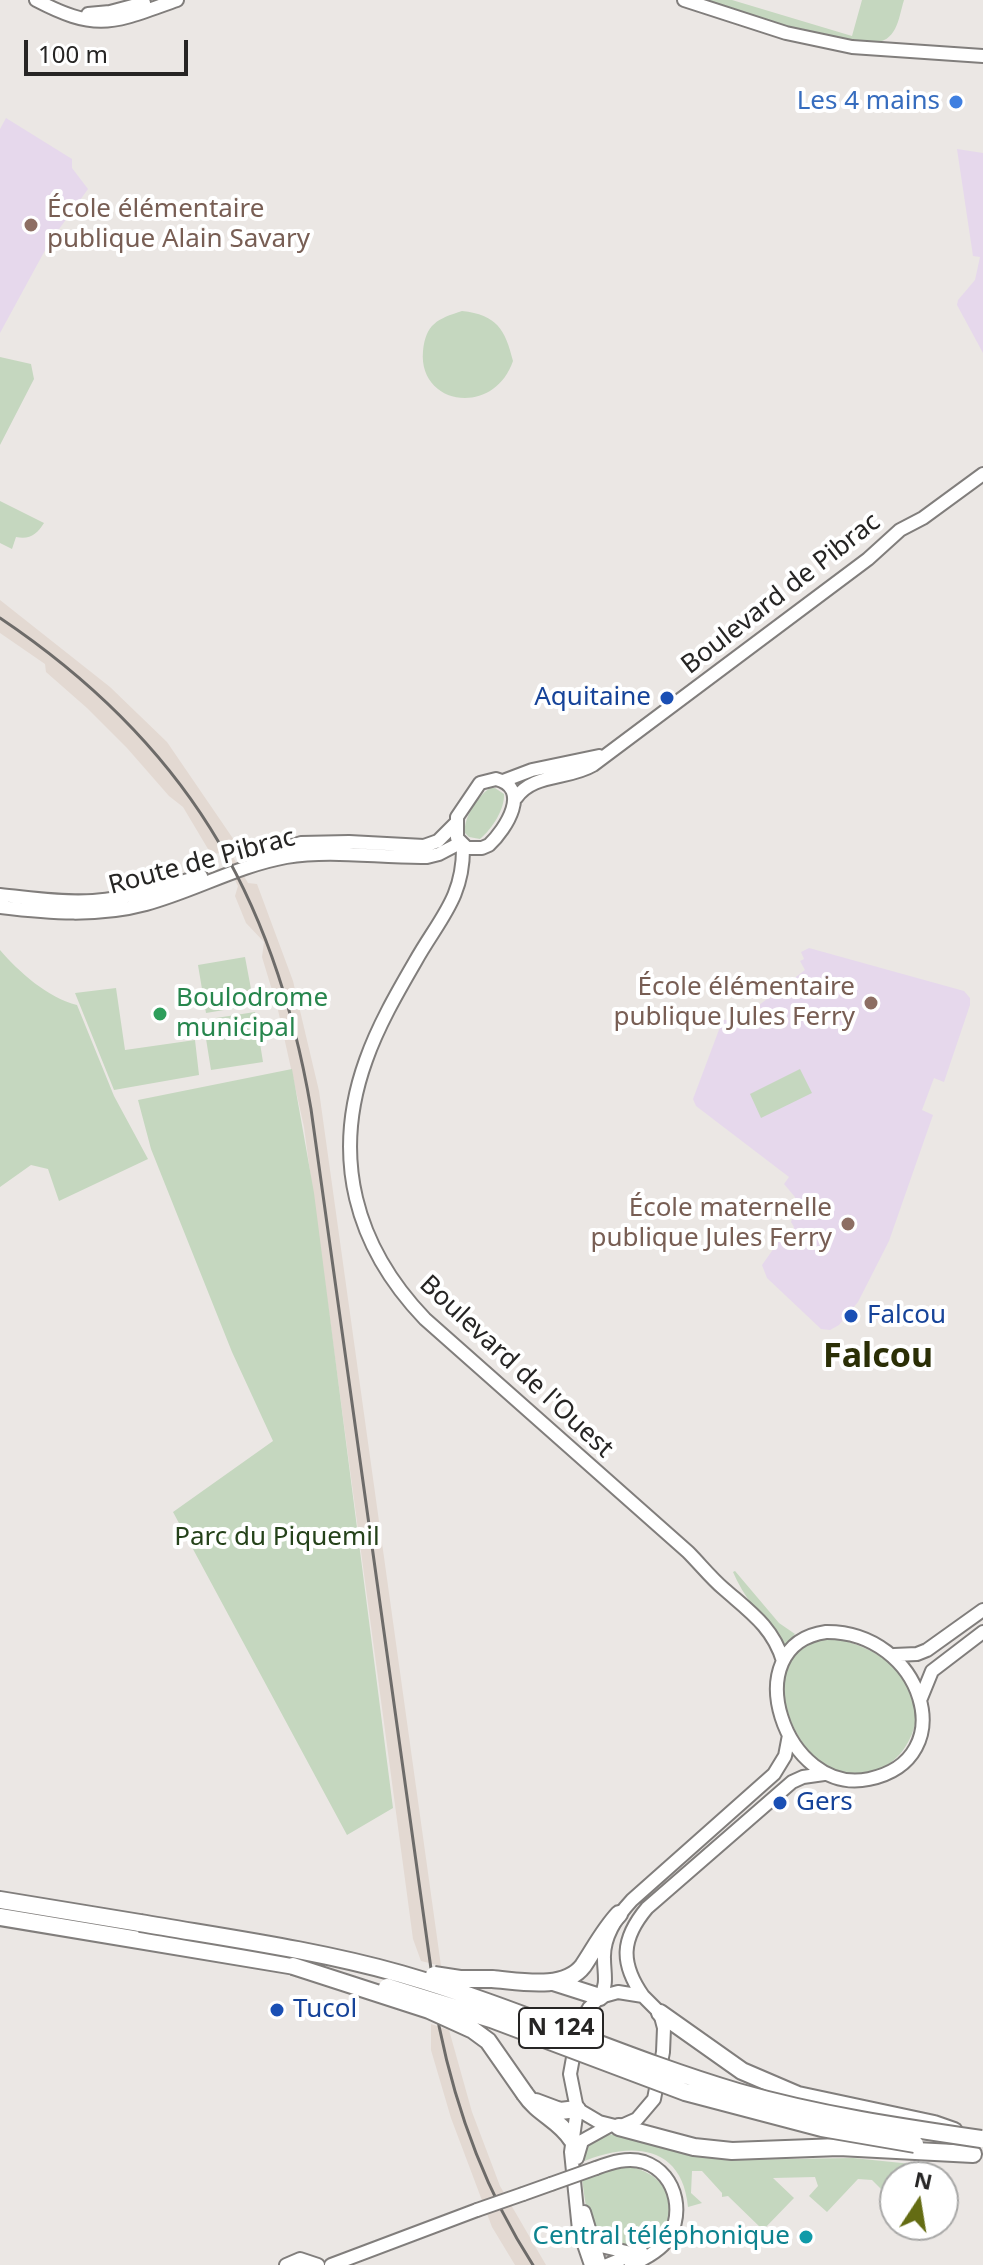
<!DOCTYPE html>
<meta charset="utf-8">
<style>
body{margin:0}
#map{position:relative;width:983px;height:2265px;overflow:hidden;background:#ebe7e4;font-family:"Noto Sans",sans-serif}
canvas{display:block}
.north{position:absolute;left:879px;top:2161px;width:80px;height:80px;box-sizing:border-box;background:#fff;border:2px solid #a8a8a7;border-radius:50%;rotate:12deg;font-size:22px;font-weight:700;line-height:32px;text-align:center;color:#262524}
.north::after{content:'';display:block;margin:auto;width:28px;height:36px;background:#646c13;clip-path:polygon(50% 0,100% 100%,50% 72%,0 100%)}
.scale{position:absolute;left:24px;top:40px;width:164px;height:36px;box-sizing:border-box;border:4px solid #262524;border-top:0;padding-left:10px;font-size:24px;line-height:28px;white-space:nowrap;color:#262524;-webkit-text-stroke:6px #fff;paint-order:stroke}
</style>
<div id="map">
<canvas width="983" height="2265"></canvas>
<div class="north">N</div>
<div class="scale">100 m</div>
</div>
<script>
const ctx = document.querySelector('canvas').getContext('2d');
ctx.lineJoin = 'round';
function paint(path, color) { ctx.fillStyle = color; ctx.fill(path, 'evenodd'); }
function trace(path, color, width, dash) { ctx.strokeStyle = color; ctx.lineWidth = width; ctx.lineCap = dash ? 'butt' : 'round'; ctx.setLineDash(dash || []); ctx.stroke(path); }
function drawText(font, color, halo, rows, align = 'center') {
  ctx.font = font + ' "Noto Sans",sans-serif'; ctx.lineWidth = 8; ctx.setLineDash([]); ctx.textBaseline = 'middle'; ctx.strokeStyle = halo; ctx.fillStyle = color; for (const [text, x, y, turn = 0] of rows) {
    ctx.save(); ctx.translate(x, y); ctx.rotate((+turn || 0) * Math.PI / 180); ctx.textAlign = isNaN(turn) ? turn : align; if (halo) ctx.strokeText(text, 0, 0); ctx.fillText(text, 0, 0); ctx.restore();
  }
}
paint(new Path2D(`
 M0,600L110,687L167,742L234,840L236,846L229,850L248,883L257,884L293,981L319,1091L441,1966L421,1961L413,1939L304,1127L278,1010L262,957L264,942L246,923L235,896L238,886L221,853L211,854L183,807L169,796L127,748L87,708L46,672L45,664L0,633Z
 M431,2024L449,2030L472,2112L500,2186L546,2265H515L492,2227L451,2118L431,2050Z`), '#e3d9d2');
paint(new Path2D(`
 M6,118L72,159V168L88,189L49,243L0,333V129Z
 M957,149L983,153V353L957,305L958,300L975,280L980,257L973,256Z
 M809,948L964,991L970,998V1005L944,1082L934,1078L922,1110L933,1115L889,1241L858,1302L839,1325L830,1330L821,1329L767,1278L762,1265L779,1241L788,1243L794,1227L791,1222L796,1207L795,1197L784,1184L789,1177L696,1106L693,1099L723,1019L745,1027L750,1012L805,970L800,961L804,959L801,952Z`), '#e6d8ec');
paint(new Path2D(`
 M700,0H732L852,36L862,0H904C898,20 897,42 872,43L794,30Z
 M462,311C497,315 505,329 513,361C494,417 418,406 423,351C426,324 437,319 462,311Z
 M0,357L31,364L34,379L0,445Z
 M0,501L44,523C37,534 30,540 16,537L12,549L0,543Z
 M490,788H495L504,794C505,809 492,829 480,839L469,837L465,833C463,818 478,796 490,788Z
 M0,950C19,972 48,998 77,1005L114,1096L148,1159L59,1201L48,1169L31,1165L0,1187Z
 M245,957L254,1005L206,1013L198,965Z
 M116,988L125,1050L195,1040L199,1075L114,1090L75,993Z
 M255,1012L263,1062L211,1070L203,1020Z
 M292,1069L314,1193L393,1808L347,1835L173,1512L273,1441L232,1352L151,1149L138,1100Z
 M800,1069L812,1093L761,1118L750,1094Z
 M735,1571L779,1623L795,1634L784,1646C777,1627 764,1620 753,1606C745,1595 738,1584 733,1572Z
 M828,1638C872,1642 934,1681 912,1734C908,1743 903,1752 895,1759C815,1829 730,1650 828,1638Z
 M614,2134L628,2135L725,2160L853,2158L941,2167L934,2173L923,2172L918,2177H895L894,2202L872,2180L858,2179L827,2212L809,2196L818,2186L815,2177L773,2178L794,2198L763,2230L728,2196L722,2197V2193L702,2171H692L691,2193L702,2203L688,2207C682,2142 627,2142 580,2163C581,2143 597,2137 614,2134Z
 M623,2166C693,2173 676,2255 625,2248C613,2247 605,2243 598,2234C586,2221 585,2197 582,2180Z`), '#c5d7bf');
const secondary = new Path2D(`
 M36,0C99,33 114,22 177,0
 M684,0L786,33L852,47L983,56
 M88,14L110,12L144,3
 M496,779C532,788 506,829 489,845L482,848H467L457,838V817L480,783Z
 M503,781L532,770L599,756
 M516,798C533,773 568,780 593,765L868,559L900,530L923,518L983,474
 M463,846C464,898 439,919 415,962C397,993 378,1026 366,1060C331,1157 355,1246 425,1319L688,1552C700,1564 711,1578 724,1589C749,1611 773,1627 783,1661
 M257,857L301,843L349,842L424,846L438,841L455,824
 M0,895C31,898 62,903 93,901C130,898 166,887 201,876
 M0,907C49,913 98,917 146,904C194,891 237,866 286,857C333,849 380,858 427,857L439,854L460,843
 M826,1632C922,1631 964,1759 869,1779C785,1797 734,1645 826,1632Z
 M894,1655L917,1654L927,1650L983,1610
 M921,1698L932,1671L983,1632
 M643,1996C620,1963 621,1939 647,1908L792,1782L803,1777L824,1774
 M600,1997C608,1984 604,1973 604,1959C603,1937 618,1915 632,1900L774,1774L785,1756L789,1735
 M577,2109L599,2122L619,2127L637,2119L654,2099L663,2052L664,2028L660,2013L643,1996L618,1992L600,1997L589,2008L579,2025L570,2074L577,2109L571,2152L579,2230L591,2265
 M577,2158L582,2141L609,2126
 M596,2168C612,2162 628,2157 644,2162C679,2174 686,2220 663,2245C654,2254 642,2260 631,2265
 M523,2194L551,2184
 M584,2212L600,2265
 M592,2234L605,2247L631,2253
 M286,2265L300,2259L318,2265
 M331,2265L477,2210
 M607,2265L641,2251`);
const highway = new Path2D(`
 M0,1900L140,1923
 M0,1917L307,1968
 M492,1979C519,1981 564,1991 583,1966C595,1948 604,1930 619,1914
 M553,1982L600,1997
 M660,2013L742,2071L798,2095L934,2124L954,2131
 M525,2094C538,2114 560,2120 572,2140
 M536,2102L560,2111L577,2109
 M619,2127L694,2147L732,2151L839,2147L973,2154`);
trace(secondary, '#817e7c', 16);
trace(highway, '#817e7c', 20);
trace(secondary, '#fff', 12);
trace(highway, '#fff', 16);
trace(new Path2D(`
 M0,618C183,741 274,892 311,1109L439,2026C456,2110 486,2192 533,2265`), '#6d6b69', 3);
const secondaryBridge = new Path2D(`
 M551,2184L596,2168
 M477,2210L523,2194`);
const highwayBridge = new Path2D(`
 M140,1923C227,1938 316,1950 401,1974C516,2007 623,2058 738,2092C818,2115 899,2127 981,2139
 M293,1966L429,2010L473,2030L488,2041L525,2094
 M434,1975L460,1979H492
 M387,1987L491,2019L685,2092L822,2128L915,2144`);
trace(secondaryBridge, '#817e7c', 16, []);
trace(highwayBridge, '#817e7c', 20, []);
trace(secondaryBridge, '#fff', 12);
trace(highwayBridge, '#fff', 16);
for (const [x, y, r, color] of [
 [956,102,8,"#3f7fe0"],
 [31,225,8,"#8d6e63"],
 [667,698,8,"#1a4fb4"],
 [871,1003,8,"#8d6e63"],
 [160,1014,8,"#2e9e5b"],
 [848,1224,8,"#8d6e63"],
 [851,1316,8,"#1a4fb4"],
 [780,1803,8,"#1a4fb4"],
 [277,2010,8,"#1a4fb4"],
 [806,2237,8,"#0f9aa8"]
]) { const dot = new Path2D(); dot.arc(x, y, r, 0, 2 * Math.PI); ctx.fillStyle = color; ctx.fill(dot); trace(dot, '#fff', 3); }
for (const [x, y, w] of [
 [561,2028,84]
]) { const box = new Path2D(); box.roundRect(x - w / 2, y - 20, w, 40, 6); ctx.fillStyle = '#fff'; ctx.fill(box); trace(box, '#262524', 2); }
drawText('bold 24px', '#262524', null, [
 ["N 124",561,2028]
]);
drawText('26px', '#366cbe', '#fff', [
 ["Les 4 mains",940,102]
], 'right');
drawText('26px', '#785e54', '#fff', [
 ["École élémentaire",47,210,"left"],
 ["publique Alain Savary",47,240,"left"],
 ["École élémentaire",855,988],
 ["publique Jules Ferry",855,1018],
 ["École maternelle",832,1209],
 ["publique Jules Ferry",832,1239]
], 'right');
drawText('26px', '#262524', '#fff', [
 ["Boulevard de Pibrac",781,594,-38],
 ["Route de Pibrac",202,862,-15],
 ["Boulevard de l'Ouest",516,1367,43]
]);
drawText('26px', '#164399', '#fff', [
 ["Aquitaine",651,698,"right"],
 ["Falcou",867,1316],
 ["Gers",796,1803],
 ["Tucol",293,2010]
], 'left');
drawText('26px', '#27864d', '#fff', [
 ["Boulodrome",176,999],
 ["municipal",176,1029]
], 'left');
drawText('26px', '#25421a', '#fff', [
 ["Parc du Piquemil",277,1538]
]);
drawText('26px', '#0d838f', '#fff', [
 ["Central téléphonique",790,2237]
], 'right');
drawText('bold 34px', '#2b2f06', '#fff', [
 ["Falcou",878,1357]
]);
</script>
